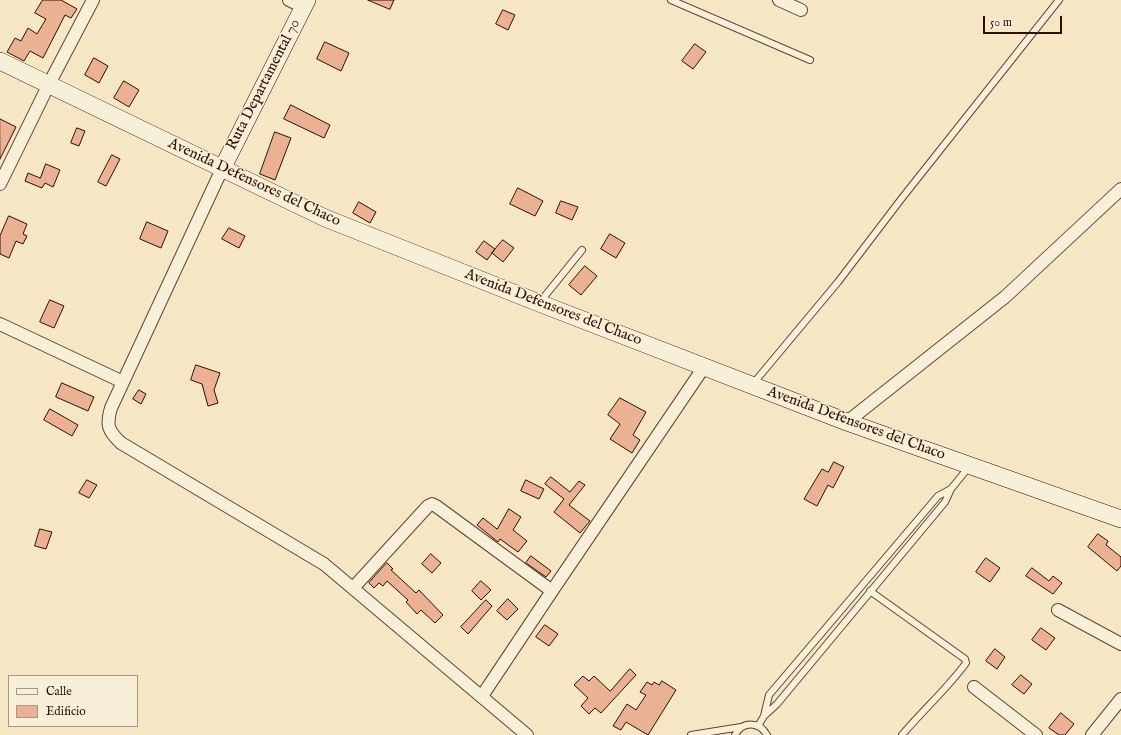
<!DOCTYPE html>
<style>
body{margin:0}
#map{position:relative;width:1121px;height:735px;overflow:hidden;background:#f5e6c4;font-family:"IM FELL English",serif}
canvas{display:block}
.legend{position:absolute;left:8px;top:675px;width:130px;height:52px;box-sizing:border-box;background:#f8efd9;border:1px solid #a89583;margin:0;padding:5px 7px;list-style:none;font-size:12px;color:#2f0f01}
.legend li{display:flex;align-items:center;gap:8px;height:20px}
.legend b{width:20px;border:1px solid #a89583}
.scale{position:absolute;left:983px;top:16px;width:79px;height:18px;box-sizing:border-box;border:2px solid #2f0f01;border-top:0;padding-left:5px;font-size:12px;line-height:14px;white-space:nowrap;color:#2f0f01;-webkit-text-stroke:3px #f8efd9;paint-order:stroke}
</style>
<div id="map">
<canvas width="1121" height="735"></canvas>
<ul class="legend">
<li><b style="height:5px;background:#f8efd9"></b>Calle</li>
<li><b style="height:11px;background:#ebb193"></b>Edificio</li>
</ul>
<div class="scale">50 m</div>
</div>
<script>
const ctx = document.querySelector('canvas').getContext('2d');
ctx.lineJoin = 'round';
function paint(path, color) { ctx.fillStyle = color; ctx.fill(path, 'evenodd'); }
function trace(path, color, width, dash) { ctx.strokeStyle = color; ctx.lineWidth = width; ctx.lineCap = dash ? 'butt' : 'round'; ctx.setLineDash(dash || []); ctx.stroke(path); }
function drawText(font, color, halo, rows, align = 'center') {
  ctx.font = font + ' "IM FELL English",serif'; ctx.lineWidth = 3; ctx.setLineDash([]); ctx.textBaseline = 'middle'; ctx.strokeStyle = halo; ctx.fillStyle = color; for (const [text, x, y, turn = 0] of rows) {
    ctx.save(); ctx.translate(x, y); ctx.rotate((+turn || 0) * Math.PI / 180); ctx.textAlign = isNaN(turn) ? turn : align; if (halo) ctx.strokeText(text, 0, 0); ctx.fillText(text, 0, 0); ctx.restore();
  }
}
const building = new Path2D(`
 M43,0H61L77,9L71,18L65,15L43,58L30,51L24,61L7,52L15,38L21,41L28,28L37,34L46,19L35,13Z
 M368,0H394L390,9Z
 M503,10L515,15L508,30L496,24Z
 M325,42L349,53L341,71L317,59Z
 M695,44L706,52L693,69L682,61Z
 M94,58L108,66L99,83L85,75Z
 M124,81L139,90L129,107L114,98Z
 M291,105L330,125L324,138L284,119Z
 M0,119L16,127L0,159Z
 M77,128L85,131L79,146L71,143Z
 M275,132L291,138L275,180L260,174Z
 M112,155L120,159L106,186L98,182Z
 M46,164L60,170L53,187L45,183L42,188L25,181L28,173L40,178Z
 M518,188L543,201L535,216L510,204Z
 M561,201L578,207L572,220L556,213Z
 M359,202L376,212L370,223L353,213Z
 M9,216L27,224L23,234L27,236L23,244L16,241L9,258L0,254V236Z
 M147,222L168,231L161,248L140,239Z
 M229,228L245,236L239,248L222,239Z
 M610,234L625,243L616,258L601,249Z
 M503,240L514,248L503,262L492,253Z
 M484,241L495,249L487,260L476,252Z
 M585,266L597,276L581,295L569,285Z
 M50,300L64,306L54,328L40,322Z
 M196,365L220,373L214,390L218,403L208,406L202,384L191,380Z
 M62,383L94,397L88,411L56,397Z
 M139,390L146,394L141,404L133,399Z
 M620,398L646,412L633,435L640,440L632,453L610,439L620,424L608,415Z
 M50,409L78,425L72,436L44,420Z
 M834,462L844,467L833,488L828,485L817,506L804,499L822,469L828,472Z
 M551,477L570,492L579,481L585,485L569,505L590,521L580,533L554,512L564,499L545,484Z
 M87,480L97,485L89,498L79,493Z
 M526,480L544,489L539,499L521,491Z
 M509,509L521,517L513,530L527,541L518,552L500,539L498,542L477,525L483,518L497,529Z
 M40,529L52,532L46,549L35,546Z
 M1098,534L1108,541L1106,545L1121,557V566L1117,571L1088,547Z
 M431,554L441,563L432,573L422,564Z
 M531,556L551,571L546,577L526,563Z
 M986,558L1000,568L990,582L976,572Z
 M387,563L393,569L391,570L416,593L419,590L443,615L435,623L421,610L417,614L406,602L408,600L387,581L383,586L379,583L374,588L369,583Z
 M1032,568L1049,581L1053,576L1062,583L1053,594L1026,576Z
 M481,581L491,590L481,600L472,591Z
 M508,599L518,609L507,620L497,611Z
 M486,600L492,606L468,634L461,627Z
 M545,625L558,634L549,646L536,637Z
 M1041,628L1055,638L1046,650L1032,640Z
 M995,649L1005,657L997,669L986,661Z
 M630,669L636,675L601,713L595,708L589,714L581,706L588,698L574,685L583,676L589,681L594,676L610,691Z
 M1021,675L1032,684L1024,694L1012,685Z
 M662,681L676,690L648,735L626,722L621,730L613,726L627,704L636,710L646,695L640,692L647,682L652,685L654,682L659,685Z
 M1061,713L1074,724L1065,735H1059L1049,728Z`);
paint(building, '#ebb193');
trace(building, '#2f0f01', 1);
const lane = new Path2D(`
 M671,0L810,60
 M540,302L582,250
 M752,385L838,282L902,198L1059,0
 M870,591L965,659L966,663C947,689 923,710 902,735
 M764,716L777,704L945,502L951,489L968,468
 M758,726L764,716L769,695L938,496L951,489
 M691,735L741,727
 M735,735C742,721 759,721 767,735`);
const street = new Path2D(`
 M289,0L303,7
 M779,0L801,10
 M222,169L111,408C106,425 108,431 121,443L324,564L527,735
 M0,184L49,84L93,0
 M0,324L123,382
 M847,422L1005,297L1121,189
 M354,587L428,506L432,504L436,506L552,591L704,367
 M1058,610L1121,644
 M974,687L1036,735
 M482,696L552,591
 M1092,735L1121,699`);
const secondary = new Path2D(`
 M0,61L325,218L539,303L847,422L1121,519
 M222,169L307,0`);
trace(lane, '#604532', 8);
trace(street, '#604532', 14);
trace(secondary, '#2f0f01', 18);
trace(lane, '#f8efd9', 6);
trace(street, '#f8efd9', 12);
trace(secondary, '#f8efd9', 17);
drawText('15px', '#2f0f01', '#f8efd9', [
 ["Ruta Departamental 70",264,85,-63],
 ["Avenida Defensores del Chaco",254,183,25],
 ["Avenida Defensores del Chaco",553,308,21],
 ["Avenida Defensores del Chaco",856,424,20]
]);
</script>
